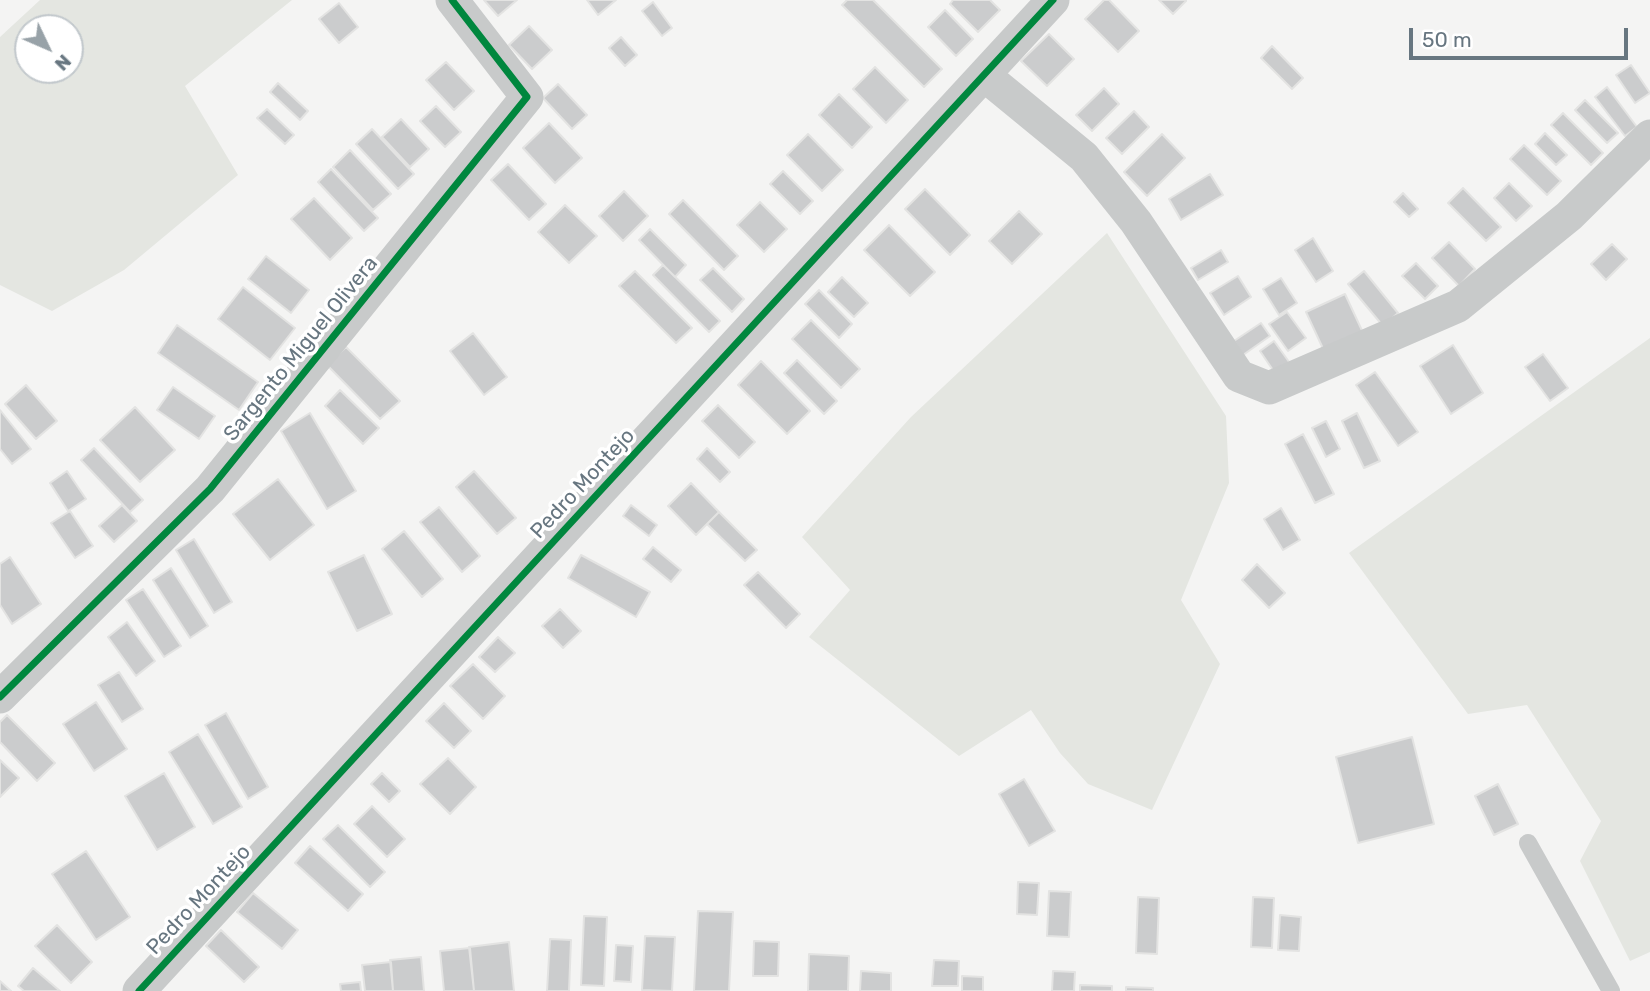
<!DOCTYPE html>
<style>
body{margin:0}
#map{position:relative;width:1650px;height:991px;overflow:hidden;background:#f4f4f3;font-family:Rubik,sans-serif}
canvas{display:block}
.north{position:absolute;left:14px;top:14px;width:70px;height:70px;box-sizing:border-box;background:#fff;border:2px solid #c2c8cc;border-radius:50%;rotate:134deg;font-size:19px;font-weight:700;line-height:28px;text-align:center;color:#677680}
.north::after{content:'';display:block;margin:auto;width:24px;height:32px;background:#98a2a8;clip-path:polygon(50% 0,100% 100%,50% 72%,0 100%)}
.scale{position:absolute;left:1409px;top:28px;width:219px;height:32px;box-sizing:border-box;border:4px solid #677680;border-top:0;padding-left:9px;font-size:21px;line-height:24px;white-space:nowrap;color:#677680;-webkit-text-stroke:5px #fff;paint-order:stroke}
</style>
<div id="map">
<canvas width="1650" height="991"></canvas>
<div class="north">N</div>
<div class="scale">50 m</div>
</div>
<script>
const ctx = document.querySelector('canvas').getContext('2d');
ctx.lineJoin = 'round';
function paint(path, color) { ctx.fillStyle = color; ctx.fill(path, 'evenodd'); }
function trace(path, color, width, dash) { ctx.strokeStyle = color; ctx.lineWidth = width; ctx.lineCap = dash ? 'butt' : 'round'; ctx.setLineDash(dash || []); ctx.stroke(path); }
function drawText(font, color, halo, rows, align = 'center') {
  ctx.font = font + ' Rubik,sans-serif'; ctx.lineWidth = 7; ctx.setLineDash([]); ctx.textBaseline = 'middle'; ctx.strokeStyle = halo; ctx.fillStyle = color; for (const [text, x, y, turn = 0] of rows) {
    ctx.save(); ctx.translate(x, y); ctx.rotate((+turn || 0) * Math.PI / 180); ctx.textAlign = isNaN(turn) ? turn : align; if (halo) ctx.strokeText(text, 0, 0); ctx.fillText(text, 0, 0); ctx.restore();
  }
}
paint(new Path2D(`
 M40,0H292L185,86L238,175L124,270L52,311L0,285V37ZM70,28V70H28V28Z
 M1107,233L1226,416L1229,483L1181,600L1220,664L1152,810L1088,784L1060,753L1031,710L959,756L809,637L850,590L802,537L911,417Z
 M1650,338V952L1630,961L1580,861L1601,821L1527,705L1468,714L1349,553Z`), '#e4e6e1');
const building = new Path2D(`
 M484,0H517L498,16Z
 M587,0H616L598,15Z
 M847,0H873L942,69L924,87L842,5Z
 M953,0H990L1000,10L978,32L950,4Z
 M1104,0H1109L1139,31L1118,52L1085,19Z
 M1159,0H1186V1L1173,14Z
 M653,2L672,28L662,36L642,11Z
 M339,3L358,27L339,43L319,19Z
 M945,10L973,39L956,56L928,27Z
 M529,26L552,50L532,69L509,45Z
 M1049,34L1074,59L1047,86L1021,61Z
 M621,37L637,55L625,66L609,48Z
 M1272,46L1303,78L1292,89L1261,58Z
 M446,62L474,91L454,110L426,80Z
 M1631,65L1650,93L1635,103L1616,75Z
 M875,67L908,100L886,123L853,89Z
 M278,83L308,111L300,120L270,92Z
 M558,84L587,115L572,129L543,98Z
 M1607,87L1637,127L1625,136L1595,97Z
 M1104,88L1119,104L1092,131L1076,115Z
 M839,94L872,127L852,148L819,115Z
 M1585,100L1618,133L1607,143L1575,110Z
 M436,106L461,132L445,147L420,121Z
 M267,109L294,135L285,144L257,118Z
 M1134,111L1149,127L1122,154L1106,138Z
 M1563,113L1603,153L1591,165L1551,125Z
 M401,119L429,149L410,167L382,137Z
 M549,123L582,158L555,183L523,148Z
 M372,129L414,174L398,189L356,144Z
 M1545,133L1567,155L1556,165L1535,144Z
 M808,134L843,170L822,191L787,155Z
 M1162,134L1185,158L1147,196L1124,172Z
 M1524,145L1561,181L1547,195L1510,159Z
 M350,150L391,194L373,210L333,167Z
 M508,164L546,204L529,220L491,180Z
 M331,169L378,218L364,231L318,182Z
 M783,171L813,201L800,214L770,184Z
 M1210,174L1223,195L1181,220L1169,199Z
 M1509,183L1532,206L1516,221L1494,198Z
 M1463,188L1501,227L1486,241L1448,203Z
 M925,189L970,235L950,255L905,209Z
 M624,191L648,216L623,241L599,216Z
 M1403,193L1418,209L1409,217L1394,202Z
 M314,198L352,238L330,260L291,219Z
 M683,200L738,256L724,270L669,214Z
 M760,202L787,229L764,252L737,225Z
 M565,205L597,236L569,263L538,232Z
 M1019,211L1042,234L1012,264L989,241Z
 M889,225L935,272L910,296L864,250Z
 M650,229L686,265L675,277L639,240Z
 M1313,238L1333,271L1316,282L1295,250Z
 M1449,242L1475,269L1459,286L1432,258Z
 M1612,244L1627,259L1606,280L1591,264Z
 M1221,250L1228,262L1198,280L1191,268Z
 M266,256L309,290L291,313L248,279Z
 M1416,263L1438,286L1425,299L1402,276Z
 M663,265L720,321L709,332L653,275Z
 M713,268L744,299L732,312L700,280Z
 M635,271L692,328L676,343L619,286Z
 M1364,271L1398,313L1383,326L1348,284Z
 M1238,276L1251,297L1224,315L1210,293Z
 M842,277L868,303L854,317L828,292Z
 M1281,278L1297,303L1279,315L1263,289Z
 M243,287L295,328L270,360L218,319Z
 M819,290L852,324L839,338L805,304Z
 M1345,294L1365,337L1326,355L1306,312Z
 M1287,312L1306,338L1288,351L1269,324Z
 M811,320L860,369L841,388L792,339Z
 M1261,323L1270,336L1243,355L1234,341Z
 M177,325L258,382L239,410L158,353Z
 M473,333L507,377L484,395L450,351Z
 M1274,341L1292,366L1277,376L1260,351Z
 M1453,345L1483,393L1451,414L1420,366Z
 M346,347L400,401L380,419L327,365Z
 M1543,354L1568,388L1550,401L1525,367Z
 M797,360L837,401L824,414L784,373Z
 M761,361L810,411L787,434L738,385Z
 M1375,372L1418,432L1398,446L1356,385Z
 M26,385L57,421L36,439L5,404Z
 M173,387L215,416L199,439L157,410Z
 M340,390L379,428L363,444L325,406Z
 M718,405L755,442L739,458L702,421Z
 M135,407L175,450L140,482L100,440Z
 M0,410L31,449L12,464L0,449Z
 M310,413L356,491L327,509L281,431Z
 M1357,413L1380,461L1364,468L1342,421Z
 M1326,421L1340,449L1326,457L1312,428Z
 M1303,434L1334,494L1315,503L1285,444Z
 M94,448L143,500L130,512L81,460Z
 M707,448L730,472L720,482L697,459Z
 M67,471L86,499L68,511L50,483Z
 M474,471L516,518L497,534L456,487Z
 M278,479L314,525L270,560L233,514Z
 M691,483L719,512L696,535L668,506Z
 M122,505L137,521L114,542L99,526Z
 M631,505L657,525L649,536L623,516Z
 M439,507L480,556L462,572L420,522Z
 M1281,508L1300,540L1283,550L1264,519Z
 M70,511L93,546L75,558L51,523Z
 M719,512L757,550L745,561L707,524Z
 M404,531L443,579L422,597L382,549Z
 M194,539L232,602L214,613L176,550Z
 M653,547L681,570L671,582L643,559Z
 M364,555L392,614L357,631L328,572Z
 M581,555L650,592L636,617L568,578Z
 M10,557L41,604L12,624L0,605V564Z
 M1257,564L1285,593L1269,608L1242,580Z
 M171,568L208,626L190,638L153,580Z
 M758,572L800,614L786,628L744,585Z
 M143,589L181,646L164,657L126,600Z
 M560,609L581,631L563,648L542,626Z
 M127,622L155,661L136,676L108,637Z
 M498,637L515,653L495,672L479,657Z
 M473,664L505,696L483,719L450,686Z
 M119,672L143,709L122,722L98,685Z
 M96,702L127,749L94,771L63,724Z
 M444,703L471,731L454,748L426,721Z
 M226,713L268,787L248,799L205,725Z
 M7,715L55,763L37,781L0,742V722Z
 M198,734L242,807L213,824L169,752Z
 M1412,737L1434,824L1358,843L1336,757Z
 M448,758L476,787L450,814L420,784Z
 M0,760L19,778L0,797Z
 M164,773L195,827L157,850L125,796Z
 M382,773L400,791L389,802L371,784Z
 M1024,779L1055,831L1029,846L999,794Z
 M1498,784L1518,824L1494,835L1475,796Z
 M372,806L405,839L387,857L354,824Z
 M338,825L385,872L370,887L323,839Z
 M310,846L363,894L348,911L295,863Z
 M86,851L130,917L96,940L52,874Z
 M1018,882L1039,883L1037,915L1017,914Z
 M1049,891L1071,892L1069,937L1047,936Z
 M253,893L298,930L282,949L237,912Z
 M1138,897L1159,898L1157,954L1136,953Z
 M1253,897L1274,898L1272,948L1251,947Z
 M698,911L733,912L729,991H694Z
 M1280,915L1301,917L1299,951L1278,950Z
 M584,916L607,917L604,986L581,985Z
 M57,925L92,962L71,983L35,946Z
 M221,930L259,967L244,982L206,946Z
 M645,936L675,937L672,991L642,990Z
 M550,939L571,940L569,991H547Z
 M754,941L779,942L778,976H753Z
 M509,942L514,991H474L469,947Z
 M616,945L633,946L631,982L614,981Z
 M470,948L474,991H444L440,951Z
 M809,954L849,956L848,991H808Z
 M421,957L424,991H393L390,960Z
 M934,960L959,961L958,986H932Z
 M391,962L393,991H365L362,965Z
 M33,968L60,991H24L18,986Z
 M861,971L891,973V991H860Z
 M1053,971L1075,972L1074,991H1052Z
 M962,976L983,977V991H962Z
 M0,981L11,991H0Z
 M360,982L361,991H341L340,984Z
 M1080,985L1112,986V991H1080Z
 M1126,987L1153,988V991H1126Z`);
paint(building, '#cbcccd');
trace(building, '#e3e3e2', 2);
trace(new Path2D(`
 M1528,843L1611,991`), '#c8caca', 18);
trace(new Path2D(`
 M984,75L1084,157L1136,222L1239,376L1269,388L1458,306L1569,216L1650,136
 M0,697L210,489L527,97L452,0
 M139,991L1053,0`), '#c8caca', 33);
trace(new Path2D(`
 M0,697L210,489L527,97L452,0
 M139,991L1053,0`), '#00873e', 7);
drawText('21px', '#677680', '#fff', [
 ["Sargento Miguel Olivera",301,349,-51],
 ["Pedro Montejo",583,484,-47],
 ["Pedro Montejo",199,900,-47]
]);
</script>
